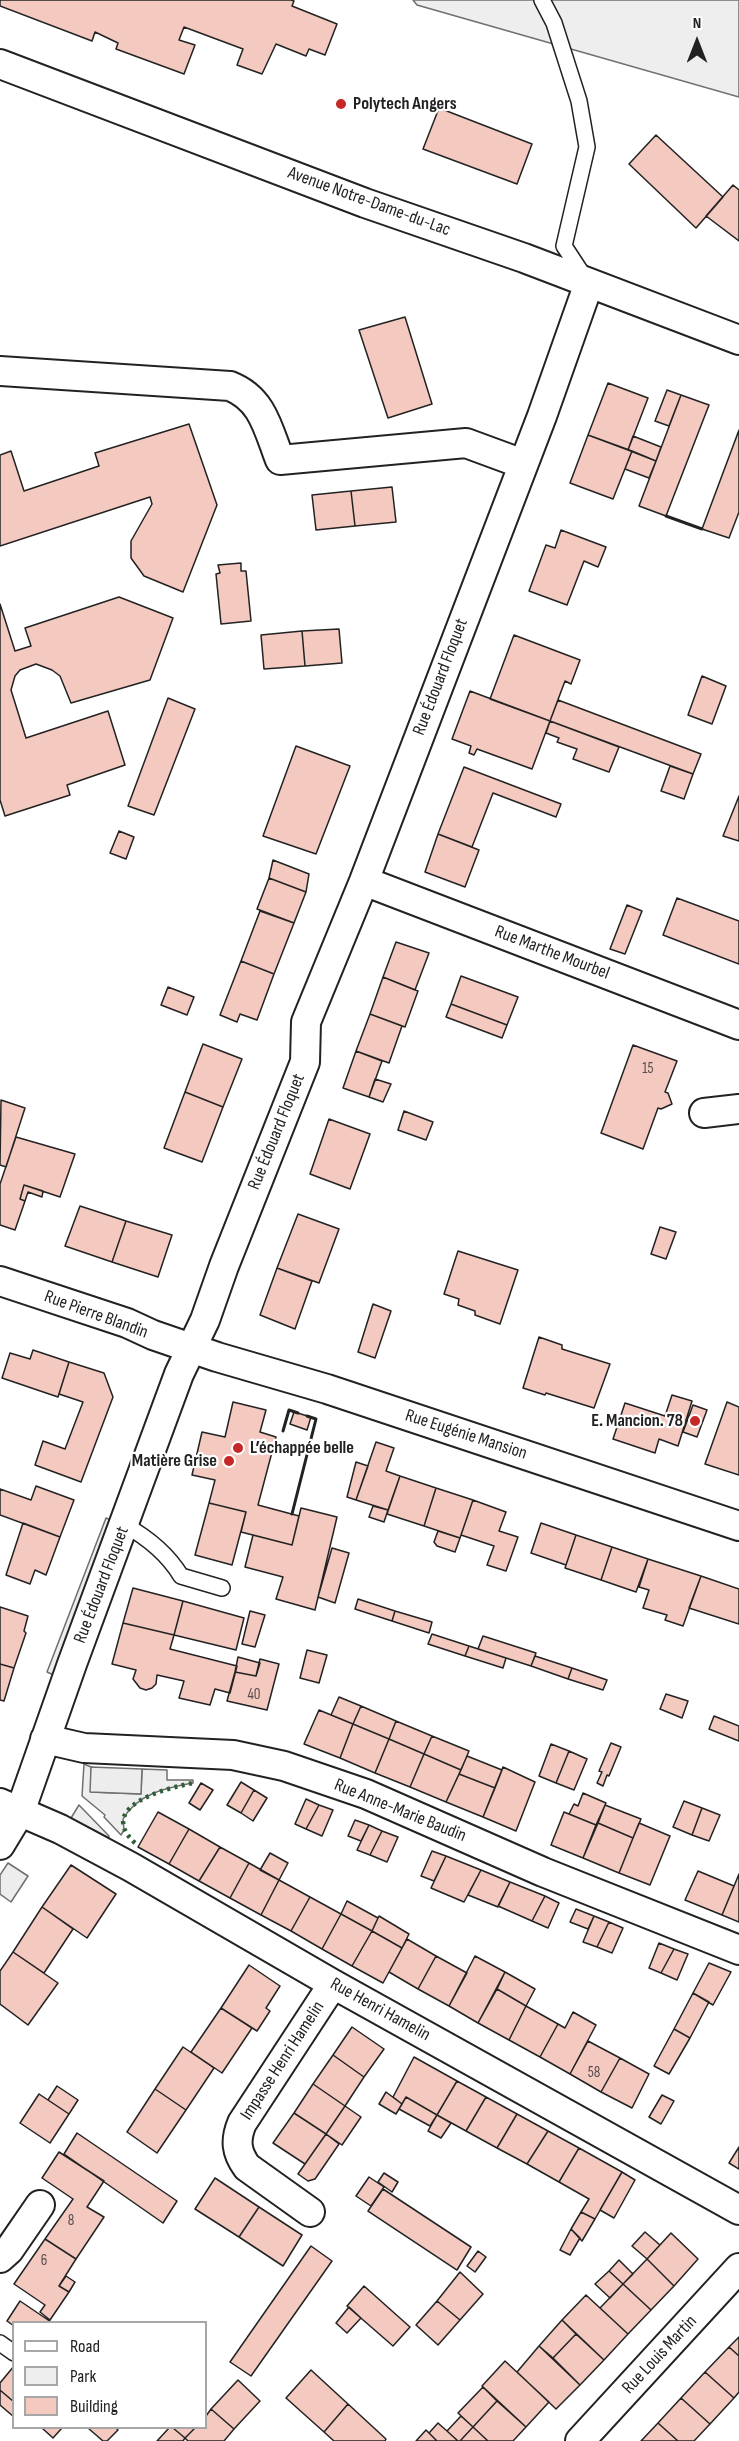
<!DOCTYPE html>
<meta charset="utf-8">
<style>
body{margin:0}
#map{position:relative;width:739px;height:2441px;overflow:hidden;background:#fff;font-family:"Sofia Sans Condensed",sans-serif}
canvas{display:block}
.legend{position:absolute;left:12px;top:2321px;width:195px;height:108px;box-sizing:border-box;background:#fff;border:2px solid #a7a7a7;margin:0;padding:8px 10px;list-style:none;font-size:18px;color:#222}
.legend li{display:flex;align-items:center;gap:12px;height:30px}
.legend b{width:30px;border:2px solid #a7a7a7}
.north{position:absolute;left:667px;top:12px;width:60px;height:60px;-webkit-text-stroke:4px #fff;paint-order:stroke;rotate:0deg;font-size:16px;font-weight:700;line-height:24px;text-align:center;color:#222}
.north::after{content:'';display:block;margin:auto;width:21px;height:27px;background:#222;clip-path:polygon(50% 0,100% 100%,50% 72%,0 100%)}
</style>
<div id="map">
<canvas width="739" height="2441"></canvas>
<ul class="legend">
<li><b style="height:8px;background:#fff"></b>Road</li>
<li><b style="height:16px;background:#eee"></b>Park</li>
<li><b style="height:16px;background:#f3c9c0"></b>Building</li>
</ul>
<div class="north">N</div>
</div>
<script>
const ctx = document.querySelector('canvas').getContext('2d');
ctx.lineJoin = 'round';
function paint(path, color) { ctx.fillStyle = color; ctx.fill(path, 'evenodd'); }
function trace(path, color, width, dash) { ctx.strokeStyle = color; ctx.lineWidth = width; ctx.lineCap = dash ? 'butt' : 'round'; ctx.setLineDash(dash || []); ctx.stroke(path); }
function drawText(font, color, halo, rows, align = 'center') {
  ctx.font = font + ' "Sofia Sans Condensed",sans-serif'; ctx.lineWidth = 4.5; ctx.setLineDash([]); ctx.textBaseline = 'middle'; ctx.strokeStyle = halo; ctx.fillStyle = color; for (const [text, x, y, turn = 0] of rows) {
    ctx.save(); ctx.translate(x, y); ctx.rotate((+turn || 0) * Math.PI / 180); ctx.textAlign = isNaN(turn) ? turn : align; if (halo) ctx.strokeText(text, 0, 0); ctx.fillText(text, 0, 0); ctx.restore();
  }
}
const green = new Path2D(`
 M413,0H739V97L417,5Z
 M84,1764L91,1767V1792L141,1794L142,1769L167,1770V1780H193V1783C167,1788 138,1793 123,1819L124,1830L121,1835L104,1817L105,1815L82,1796Z
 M79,1805L109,1836V1838L71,1818Z`);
paint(green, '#eee');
trace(green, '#6f6f6f', 1.5);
const parking = new Path2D(`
 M106,1518L115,1522L56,1676L47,1672Z
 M91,1767L142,1769L141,1794L90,1792Z
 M8,1863L28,1876L11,1902L0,1894V1875Z`);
paint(parking, '#ededed');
trace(parking, '#6f6f6f', 1.5);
const building = new Path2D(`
 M0,0H291L294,1L292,6L337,24L325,55L309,49L306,56L276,44L262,74L237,65L243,49L184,27L179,40L195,45L184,74L116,49L118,43L95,32L92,41L0,6Z
 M439,108L532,144L517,184L423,149Z
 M656,135L723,197L696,228L629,164Z
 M733,185L739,190V241L706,216Z
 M405,317L432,404L388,418L359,330Z
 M608,383L648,398L628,450L588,435Z
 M667,390L681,395L669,426L655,421Z
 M681,395L709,405L666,516L639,506Z
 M189,424L217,505L183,592L144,576L131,558V541L152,504L150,497L0,546V455L11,451L24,491L99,466L95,453Z
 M739,430V512L729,538L702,529Z
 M588,435L632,451L613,499L570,483Z
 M633,436L661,447L656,461L628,450Z
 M632,451L656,461L649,478L625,469Z
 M392,487L396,522L355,526L351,491Z
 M351,491L355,526L316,530L312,495Z
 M561,530L606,547L598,567L584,561L567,605L529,591L546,545L555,548Z
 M241,563V571H246L251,621L221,624L216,574L220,573L218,565Z
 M119,597L173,618L150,680L71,703L60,676L52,670L36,664L20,670L15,676L11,690L26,738L108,711L125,765L67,785L70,795L5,816L0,800V604L15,651L31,646L25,628Z
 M339,629L342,663L305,666L302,631Z
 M302,631L305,666L264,669L261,635Z
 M514,635L580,660L571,684L565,681L550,721L490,699Z
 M702,676L726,686L712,724L688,715Z
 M470,691L550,721L532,769L477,749L474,755L469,753L471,746L452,739Z
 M168,698L195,709L154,815L128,806Z
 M558,700L701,754L693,774L550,721Z
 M550,721L619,747L609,772L573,759L577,749L557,742L559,738L546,733Z
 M296,746L350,766L316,854L263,836Z
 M670,766L693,774L684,799L661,791Z
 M464,767L561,804L556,817L493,793L472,847L438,834Z
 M739,796V841L723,836Z
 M119,831L134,837L126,859L110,853Z
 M438,834L479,850L465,887L425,872Z
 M273,860L309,874L306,892L269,878Z
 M269,878L306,892L294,923L257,909Z
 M677,898L739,921V964L663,935Z
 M627,905L642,911L625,954L610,949Z
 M260,911L294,923L274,974L241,961Z
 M396,942L429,953L415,990L383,977Z
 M241,961L274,974L257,1020L240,1014L237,1022L220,1015Z
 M461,976L518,997L507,1025L451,1004Z
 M383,977L418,991L405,1027L370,1014Z
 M168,987L194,997L187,1015L161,1005Z
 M451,1004L507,1025L502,1038L446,1017Z
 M370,1014L402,1026L389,1063L356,1051Z
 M203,1044L242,1059L223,1107L185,1092Z
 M633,1045L677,1061L665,1092L668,1093L672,1104L661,1109L658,1108L643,1149L601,1133Z
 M356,1051L382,1061L369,1097L343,1088Z
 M375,1079L391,1084L383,1102L369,1097Z
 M185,1092L223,1107L202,1162L164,1148Z
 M1,1100L25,1108L6,1167L0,1165Z
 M404,1111L433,1122L426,1140L398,1130Z
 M329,1119L370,1134L350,1189L310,1174Z
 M16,1137L75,1154L60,1197L24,1185L20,1199L25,1201L15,1230L0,1225V1184Z
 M24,1185L43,1191L42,1197L28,1192L25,1201L20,1199Z
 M80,1206L126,1221L112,1262L65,1246Z
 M298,1214L339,1229L319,1283L277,1268Z
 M126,1221L172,1235L158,1277L112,1262Z
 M660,1227L676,1232L666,1259L651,1254Z
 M458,1251L518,1270L500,1324L475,1315V1311L458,1305L459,1299L444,1294Z
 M277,1268L312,1281L295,1329L260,1315Z
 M373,1304L391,1311L375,1358L358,1352Z
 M539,1337L562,1345V1349L610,1364L594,1408L546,1393L545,1395L523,1388Z
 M33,1350L69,1362L58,1397L2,1378L10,1353L30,1359Z
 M69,1362L104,1373L113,1397L81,1482L35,1465L43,1441L65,1449L83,1402L59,1394Z
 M672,1395L692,1401L678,1446L659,1439L655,1453L613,1439L625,1403L665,1416Z
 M233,1402L266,1410L260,1432L276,1437L258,1505L299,1516L292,1545L241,1532L246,1512L209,1503L215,1480L192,1475L202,1432L225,1437Z
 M727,1402L739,1407V1475L705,1464Z
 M693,1405L707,1410L697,1437L683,1432Z
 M294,1412L311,1417L307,1430L290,1424Z
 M376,1442L394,1448L386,1471L400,1476L388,1510L356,1500Z
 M356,1462L368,1466L356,1500L347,1497Z
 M400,1476L436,1488L424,1526L387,1514Z
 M36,1486L74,1500L60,1537L0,1515V1489L31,1500Z
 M436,1488L473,1500L460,1538L424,1526Z
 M473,1500L506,1512L499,1531L518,1537L506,1571L487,1565L494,1546L461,1535Z
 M209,1503L246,1512L232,1565L195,1555Z
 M373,1506L388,1510L384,1522L369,1517Z
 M301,1508L337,1517L315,1610L276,1599L283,1577L245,1567L253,1535L292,1545Z
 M23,1523L60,1537L46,1575L35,1570L30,1584L6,1575Z
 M541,1523L576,1535L566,1565L531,1553Z
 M438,1531L460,1538L455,1552L437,1546L434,1542Z
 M576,1535L612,1547L601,1580L565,1568Z
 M612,1547L648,1559L636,1592L601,1580Z
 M332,1548L349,1553L335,1603L318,1597Z
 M648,1559L701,1576L683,1626L665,1620L667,1615L643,1608L649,1590L639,1587Z
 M701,1576L739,1589V1624L689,1608Z
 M133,1588L183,1601L174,1635L123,1623Z
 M358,1599L395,1611L392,1621L355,1609Z
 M183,1601L244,1618L236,1650L174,1635Z
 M0,1607L28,1616L24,1631L26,1633L14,1668L0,1664Z
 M250,1611L265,1615L255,1647L242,1644Z
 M395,1611L432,1622L429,1633L392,1621Z
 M123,1623L174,1635L170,1649L237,1666L230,1693L215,1689L210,1705L179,1698L184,1681L157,1675L156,1684L152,1688L146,1690L140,1688L133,1679L136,1670L112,1664Z
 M432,1634L469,1646L465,1656L428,1644Z
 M483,1636L536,1653L531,1666L478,1649Z
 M469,1646L506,1658L503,1668L465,1656Z
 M307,1650L327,1655L319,1683L300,1678Z
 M535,1656L572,1668L568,1679L531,1666Z
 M238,1657L260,1663L256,1676L235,1672Z
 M260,1659L279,1664L267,1710L227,1701L235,1672L256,1676Z
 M0,1664L14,1668L4,1701L0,1700Z
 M572,1668L607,1680L603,1690L568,1679Z
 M666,1694L688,1701L682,1718L660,1709Z
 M339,1697L361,1706L353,1724L331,1715Z
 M361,1706L396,1721L389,1739L353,1724Z
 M319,1710L353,1724L340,1758L304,1744Z
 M714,1716L739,1726V1741L709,1729Z
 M396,1721L432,1736L424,1754L389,1739Z
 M353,1724L389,1739L375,1773L340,1758Z
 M432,1736L469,1751L461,1770L424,1754Z
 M389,1739L424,1754L410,1787L375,1773Z
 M611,1743L621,1747L609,1776L607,1775L603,1786L597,1783L602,1772L599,1771Z
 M551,1744L569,1751L556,1783L539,1776Z
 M569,1751L587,1759L574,1790L556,1783Z
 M424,1754L461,1770L446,1802L410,1787Z
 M467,1756L502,1770L495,1788L459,1774Z
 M503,1767L535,1782L516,1831L483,1817Z
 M459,1774L495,1788L483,1817L446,1802Z
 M241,1782L254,1790L241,1813L227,1805Z
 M201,1783L213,1790L200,1810L189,1803Z
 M254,1790L267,1798L253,1821L241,1813Z
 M583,1793L606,1803L596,1825L569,1814L574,1804L578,1806Z
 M306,1799L319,1805L306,1829L295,1824Z
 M684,1801L702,1808L692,1835L673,1827Z
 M319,1805L333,1810L322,1836L306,1829Z
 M605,1805L641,1819L633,1838L598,1823Z
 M702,1808L720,1815L709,1841L692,1835Z
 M158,1812L189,1829L169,1864L138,1847Z
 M564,1812L596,1825L583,1858L551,1845Z
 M355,1820L369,1825L361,1841L348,1836Z
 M598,1823L633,1838L619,1873L583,1858Z
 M639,1823L670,1836L650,1885L619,1873Z
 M369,1825L382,1831L370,1855L357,1850Z
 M189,1829L220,1847L199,1881L169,1864Z
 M382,1831L398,1837L387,1862L370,1855Z
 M220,1847L249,1863L230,1898L199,1881Z
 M432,1851L446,1856L434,1881L421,1876Z
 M270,1853L288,1863L279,1880L260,1870Z
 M446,1856L481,1870L464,1902L431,1888Z
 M249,1863L279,1880L261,1915L230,1898Z
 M71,1865L116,1894L87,1938L42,1907Z
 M481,1870L510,1882L498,1907L468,1895Z
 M698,1871L734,1886L722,1915L685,1900Z
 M739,1874V1922L722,1915Z
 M279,1880L310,1897L291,1931L261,1915Z
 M510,1882L545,1896L532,1921L498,1906Z
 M545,1896L559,1903L548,1928L532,1921Z
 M310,1897L341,1914L322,1949L291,1931Z
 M347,1901L378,1918L372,1931L341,1914Z
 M42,1907L73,1929L44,1973L13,1952Z
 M576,1909L594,1916L588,1929L570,1922Z
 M341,1914L372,1931L352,1966L322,1949Z
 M379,1916L409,1934L402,1948L372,1931Z
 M594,1916L609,1922L597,1947L583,1942Z
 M609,1922L623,1928L612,1953L597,1947Z
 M372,1931L402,1948L383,1983L352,1966Z
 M407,1939L436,1956L418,1989L389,1972Z
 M659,1943L674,1949L661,1973L649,1968Z
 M674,1949L688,1954L677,1980L661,1973Z
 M13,1952L58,1983L28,2025L0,2004V1971Z
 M436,1956L467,1973L449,2006L418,1989Z
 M475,1956L505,1972L478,2023L449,2006Z
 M709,1963L731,1972L713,2005L693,1993Z
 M249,1965L280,1986L266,2008L270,2011L257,2031L221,2008Z
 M505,1972L535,1989L526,2006L497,1989Z
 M497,1989L526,2006L509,2040L478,2023Z
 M693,1993L709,2002L690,2038L674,2029Z
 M526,2006L558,2024L540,2057L509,2040Z
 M221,2008L252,2028L222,2073L191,2052Z
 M573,2012L596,2025L570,2074L540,2057L558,2024L565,2028Z
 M352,2027L384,2049L364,2077L333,2055Z
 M674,2029L690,2038L669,2074L654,2066Z
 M588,2041L620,2058L601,2092L570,2074Z
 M183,2047L214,2068L186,2110L155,2089Z
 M333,2055L364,2077L345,2106L313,2084Z
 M414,2057L457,2081L437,2115L406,2097L402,2104L393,2097Z
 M620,2058L649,2074L632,2108L601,2092Z
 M457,2081L486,2097L466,2131L437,2115Z
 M313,2084L345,2106L326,2134L294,2113Z
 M57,2086L78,2100L69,2114L48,2100Z
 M155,2089L186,2110L157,2153L127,2132Z
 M386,2092L402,2104L396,2114L379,2104Z
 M39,2094L69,2114L50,2143L20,2123Z
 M662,2095L674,2101L661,2124L649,2117Z
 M406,2097L437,2115L430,2126L399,2109Z
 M486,2097L517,2114L497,2148L466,2131Z
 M345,2106L361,2117L342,2145L326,2134Z
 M294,2113L326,2134L305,2164L273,2143Z
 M517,2114L548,2131L527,2164L497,2148Z
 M437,2115L451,2123L441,2138L428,2131Z
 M548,2131L579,2148L559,2182L527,2164Z
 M77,2133L177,2201L163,2223L64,2154Z
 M326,2134L339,2144L315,2179L308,2181L298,2174Z
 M739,2147V2169L729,2163Z
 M579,2148L622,2172L595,2219L581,2212L589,2199L559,2182Z
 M59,2152L104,2181L87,2207L104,2217L76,2259L45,2239L73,2199L42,2178Z
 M622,2172L635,2180L614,2218L600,2210Z
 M384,2173L398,2182L392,2192L378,2182Z
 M369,2177L384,2187L371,2206L356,2196Z
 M215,2178L259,2207L239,2237L195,2209Z
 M383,2189L471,2247L457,2270L368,2211Z
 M259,2207L302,2235L283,2266L239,2237Z
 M581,2212L595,2219L582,2241L571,2229Z
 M571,2229L580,2238L570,2255L560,2250Z
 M645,2232L660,2245L647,2259L632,2246Z
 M671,2233L698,2259L674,2286L647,2259Z
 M45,2239L76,2259L59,2286L69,2292L50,2320L40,2312L45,2305L14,2284Z
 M311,2246L332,2261L251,2376L230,2362Z
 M478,2251L486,2257L475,2272L467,2266Z
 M647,2259L674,2286L651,2310L623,2284Z
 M619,2260L633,2274L623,2284L609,2271Z
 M609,2271L623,2284L610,2298L595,2284Z
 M460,2272L483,2294L460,2320L437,2301Z
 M66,2276L75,2282L69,2292L59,2286Z
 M623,2284L651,2310L628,2334L600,2308Z
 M364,2286L410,2327L393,2346L347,2306Z
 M586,2295L628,2334L604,2360L562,2320Z
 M20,2301L51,2322H14V2326L7,2321Z
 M437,2301L460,2320L438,2345L416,2325Z
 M349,2307L361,2318L347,2333L336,2323Z
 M562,2320L576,2334L553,2358L539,2346Z
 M576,2334L604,2360L580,2385L553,2358Z
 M739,2337V2356L729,2347Z
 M539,2346L580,2385L556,2409L517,2372Z
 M729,2347L739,2356V2392L734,2398L705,2372Z
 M505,2361L549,2402L526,2427L482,2386Z
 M14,2366V2402L0,2390V2383Z
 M311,2370L348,2404L324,2432L286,2398Z
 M705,2372L734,2398L710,2424L681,2398Z
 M238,2380L260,2401L234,2429L211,2409Z
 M483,2387L497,2401L473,2427L458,2413Z
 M0,2390L14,2402V2417L0,2405Z
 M681,2398L710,2424L694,2441H678L658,2423Z
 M497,2401L526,2427L513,2441H488L473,2427Z
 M348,2404L386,2439L385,2441H334L324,2432Z
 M211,2409L234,2429L224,2441H188L185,2438L195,2428H206V2416Z
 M461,2416L473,2427L460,2441H458L447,2431Z
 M438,2423L447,2431L458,2441H437L429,2433Z
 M658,2423L678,2441H641Z
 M473,2427L488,2441H460Z
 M42,2428H62L53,2438Z
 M88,2428H116L118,2430L107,2441H103Z
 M169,2428H173L185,2438L183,2441H157Z
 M173,2428H195L185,2438Z
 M426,2430L437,2441H416Z`);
paint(building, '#f3c9c0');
trace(building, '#222', 1.5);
const lane = new Path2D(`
 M542,0L554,23L579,101L587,147L564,246L585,278
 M125,1525C148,1538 167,1553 181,1576L222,1588
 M0,2343L14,2353`);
const street = new Path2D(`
 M0,64L365,203L524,258L739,340
 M0,371L230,386C263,399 268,429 280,460L466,443L523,464
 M364,881L739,1025
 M704,1113L739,1109
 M0,1281L127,1323L153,1335L217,1357L327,1389L739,1526
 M45,1739L84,1748L233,1755L284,1766L366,1794L543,1872L739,1950
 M0,1803L60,1829L131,1867L333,1984L739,2210
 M0,1845L20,1812L72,1664L179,1374L205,1320L224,1266L305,1062L306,1022L364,881L542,416L589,283
 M310,2212L247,2167C236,2152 235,2140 242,2123L333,1984
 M0,2258L9,2250L40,2205
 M580,2441L739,2268`);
trace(lane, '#222', 18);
trace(street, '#222', 32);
trace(lane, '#fff', 15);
trace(street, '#fff', 28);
trace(new Path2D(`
 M135,1843C95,1806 167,1788 193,1783`), '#2f5e38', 4.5, [3, 4.5]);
trace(new Path2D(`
 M666,516L702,529
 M283,1431L289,1410L298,1413
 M292,1514L316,1419L307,1416`), '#222', 3);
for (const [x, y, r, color] of [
 [341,104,6,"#c62828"],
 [695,1421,6,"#c62828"],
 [238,1448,6,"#c62828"],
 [229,1461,6,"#c62828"]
]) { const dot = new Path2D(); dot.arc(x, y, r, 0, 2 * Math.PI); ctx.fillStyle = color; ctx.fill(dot); trace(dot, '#fff', 2); }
drawText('15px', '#564c4a', null, [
 ["15",648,1069],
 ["40",254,1695],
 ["58",594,2073],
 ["8",71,2221],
 ["6",44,2261]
]);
drawText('bold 18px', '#222', '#fff', [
 ["Polytech Angers",353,104],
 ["E. Mancion. 78",683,1421,"right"],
 ["L’échappée belle",250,1448],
 ["Matière Grise",217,1461,"right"]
], 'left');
drawText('18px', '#222', '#fff', [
 ["Avenue Notre-Dame-du-Lac",369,202,20],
 ["Rue Édouard Floquet",441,677,-69],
 ["Rue Marthe Mourbel",552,953,21],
 ["Rue Édouard Floquet",277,1132,-68],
 ["Rue Pierre Blandin",96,1315,20],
 ["Rue Eugénie Mansion",466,1435,18],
 ["Rue Édouard Floquet",102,1585,-69],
 ["Rue Anne-Marie Baudin",400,1811,22],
 ["Rue Henri Hamelin",380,2010,29],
 ["Impasse Henri Hamelin",283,2061,-57],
 ["Rue Louis Martin",660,2355,-47]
]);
</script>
